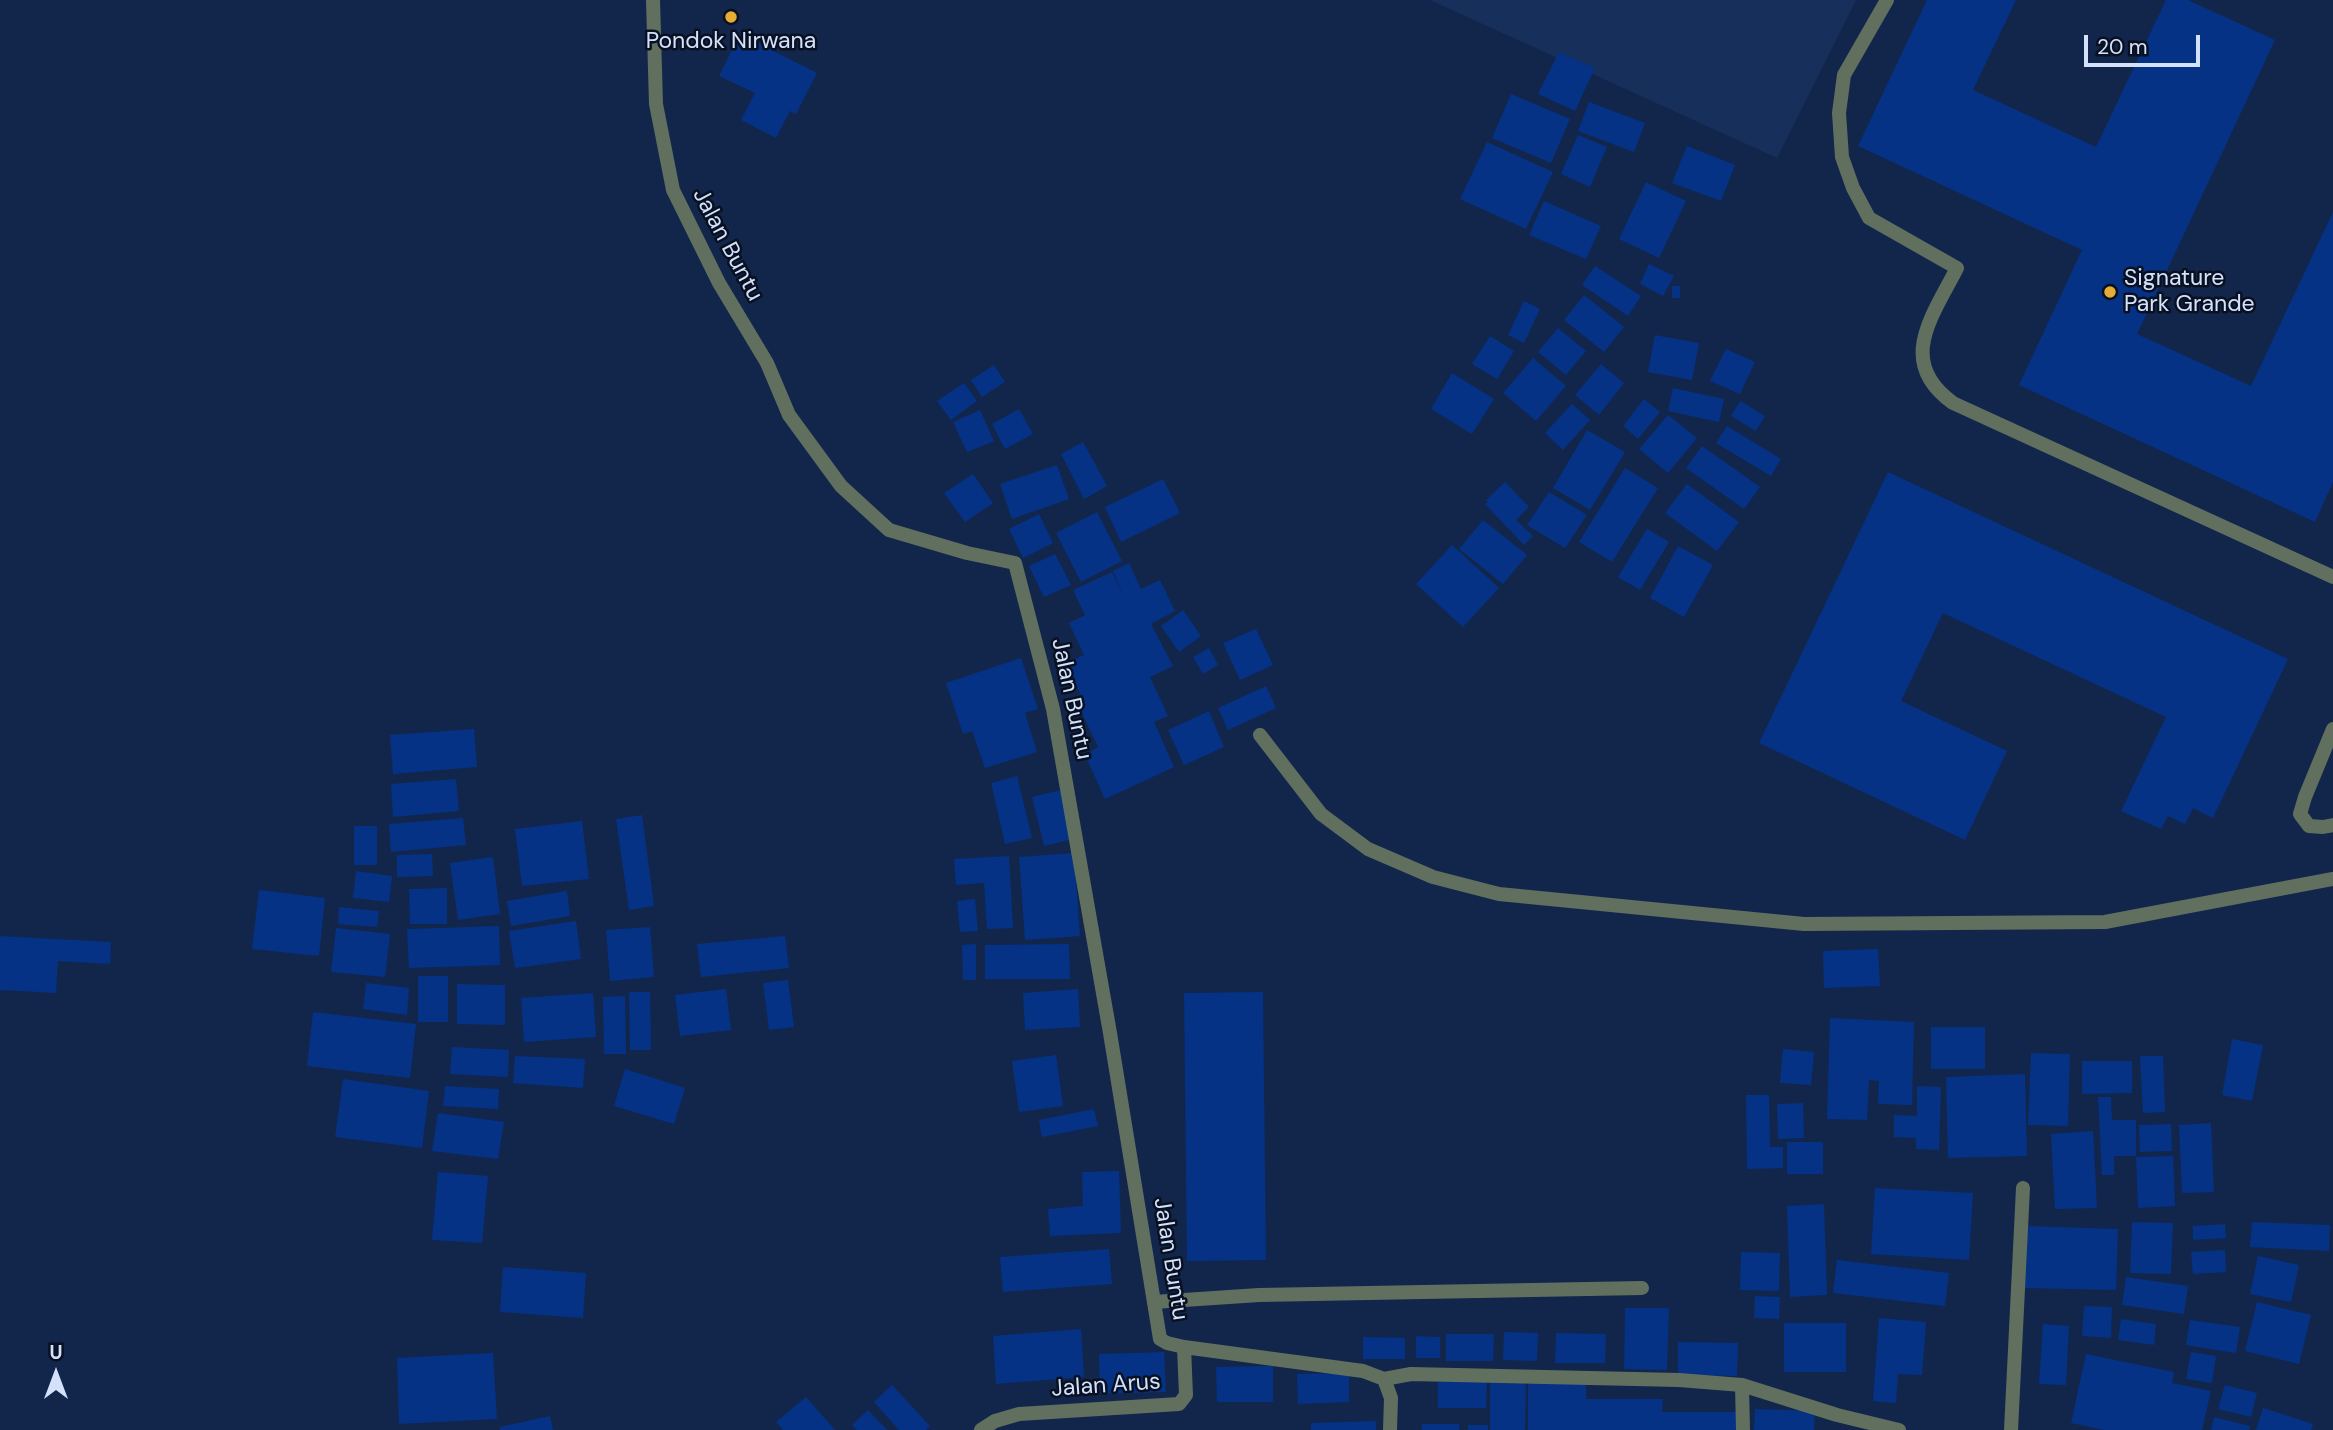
<!DOCTYPE html>
<style>
body{margin:0}
#map{position:relative;width:2333px;height:1430px;overflow:hidden;background:#12264c;font-family:"DM Sans",sans-serif}
canvas{display:block}
.north{position:absolute;left:21px;top:1339px;width:70px;height:70px;-webkit-text-stroke:5px #081021;paint-order:stroke;rotate:0deg;font-size:19px;font-weight:700;line-height:28px;text-align:center;color:#d3e2fa}
.north::after{content:'';display:block;margin:auto;width:24px;height:32px;background:#d3e2fa;clip-path:polygon(50% 0,100% 100%,50% 72%,0 100%)}
.scale{position:absolute;left:2084px;top:35px;width:116px;height:32px;box-sizing:border-box;border:4px solid #d3e2fa;border-top:0;padding-left:9px;font-size:21px;line-height:24px;white-space:nowrap;color:#d3e2fa;-webkit-text-stroke:5px #081021;paint-order:stroke}
</style>
<div id="map">
<canvas width="2333" height="1430"></canvas>
<div class="north">U</div>
<div class="scale">20 m</div>
</div>
<script>
const ctx = document.querySelector('canvas').getContext('2d');
ctx.lineJoin = 'round';
function paint(path, color) { ctx.fillStyle = color; ctx.fill(path, 'evenodd'); }
function trace(path, color, width, dash) { ctx.strokeStyle = color; ctx.lineWidth = width; ctx.lineCap = dash ? 'butt' : 'round'; ctx.setLineDash(dash || []); ctx.stroke(path); }
function drawText(font, color, halo, rows, align = 'center') {
  ctx.font = font + ' "DM Sans",sans-serif'; ctx.lineWidth = 5; ctx.setLineDash([]); ctx.textBaseline = 'middle'; ctx.strokeStyle = halo; ctx.fillStyle = color; for (const [text, x, y, turn = 0] of rows) {
    ctx.save(); ctx.translate(x, y); ctx.rotate((+turn || 0) * Math.PI / 180); ctx.textAlign = isNaN(turn) ? turn : align; if (halo) ctx.strokeText(text, 0, 0); ctx.fillText(text, 0, 0); ctx.restore();
  }
}
paint(new Path2D(`
 M1430,0H1856L1777,158Z`), '#172f5b');
paint(new Path2D(`
 M1927,0H2016L1973,90L2096,147L2166,0H2188L2275,40L2137,334L2251,386L2333,212V482L2315,522L2019,385L2082,250L1858,146Z
 M740,34L817,73L796,114L790,111L776,138L741,120L755,93L719,76Z
 M1559,52L1595,68L1575,111L1538,94Z
 M1511,94L1570,119L1551,163L1492,138Z
 M1589,102L1645,123L1634,152L1578,131Z
 M1578,135L1607,147L1590,187L1561,174Z
 M1487,142L1553,172L1526,229L1460,199Z
 M1687,146L1735,165L1721,201L1672,183Z
 M1646,182L1686,201L1659,258L1619,239Z
 M1544,201L1601,226L1586,259L1529,235Z
 M1649,264L1674,276L1663,296L1640,284Z
 M1595,266L1641,296L1628,316L1582,285Z
 M1672,286H1680V298H1672Z
 M1584,295L1624,327L1604,352L1564,320Z
 M1524,301L1540,309L1524,343L1508,335Z
 M1558,328L1586,351L1566,375L1538,352Z
 M1655,335L1699,343L1692,380L1648,372Z
 M1490,336L1514,351L1497,379L1472,364Z
 M1726,349L1755,362L1740,394L1710,381Z
 M1533,358L1566,386L1536,421L1503,393Z
 M1601,364L1624,383L1599,415L1575,395Z
 M994,365L1005,382L982,397L971,380Z
 M1452,373L1494,399L1472,434L1431,409Z
 M964,383L977,401L951,420L937,401Z
 M1673,388L1724,399L1719,422L1668,411Z
 M1644,399L1660,412L1638,439L1623,426Z
 M1740,401L1765,416L1756,431L1731,416Z
 M1572,404L1590,420L1563,450L1545,433Z
 M1019,409L1033,434L1005,449L992,424Z
 M980,410L994,441L967,452L953,422Z
 M1668,415L1697,438L1668,473L1639,449Z
 M1727,426L1781,459L1771,476L1716,443Z
 M1587,430L1625,452L1590,510L1553,488Z
 M1083,442L1107,486L1084,499L1061,454Z
 M1702,446L1760,487L1744,509L1686,468Z
 M1057,465L1069,499L1012,519L1000,484Z
 M1625,468L1658,488L1612,562L1579,542Z
 M1888,472L2288,659L2213,818L2193,808L2185,824L2168,816L2161,829L2121,811L2166,717L1943,613L1901,701L2007,751L1965,840L1759,743Z
 M973,474L993,503L965,522L944,493Z
 M1163,479L1180,513L1121,542L1105,507Z
 M1505,482L1529,507L1516,520L1533,536L1524,545L1485,504L1488,502L1486,500Z
 M1687,484L1739,522L1717,551L1665,513Z
 M1549,492L1587,515L1565,548L1527,525Z
 M1097,512L1122,561L1081,582L1056,533Z
 M1039,514L1053,543L1023,558L1009,529Z
 M1483,520L1527,555L1503,584L1459,549Z
 M1647,529L1669,542L1640,590L1618,577Z
 M1452,545L1499,588L1463,627L1416,584Z
 M1678,546L1713,565L1684,617L1650,598Z
 M1055,554L1071,585L1044,597L1029,566Z
 M1129,563L1141,589L1160,580L1175,611L1151,624L1173,666L1150,677L1168,716L1154,722L1174,767L1105,799L1085,755L1098,747L1080,709L1086,706L1066,663L1084,655L1069,623L1085,615L1073,590L1112,572L1124,597L1113,571Z
 M1183,610L1201,636L1179,652L1161,626Z
 M1256,629L1273,665L1240,680L1223,643Z
 M1209,648L1218,665L1203,674L1193,657Z
 M1021,658L1038,709L1025,713L1037,752L985,768L972,731L963,734L946,683Z
 M1266,686L1276,708L1228,730L1218,708Z
 M1209,711L1224,747L1184,765L1168,730Z
 M474,729L477,767L393,774L390,735Z
 M1017,776L1032,838L1005,844L991,783Z
 M456,779L459,811L393,817L391,784Z
 M1061,790L1073,839L1044,846L1032,797Z
 M642,815L654,906L629,910L616,819Z
 M463,818L466,845L391,852L389,824Z
 M582,821L589,879L522,886L515,829Z
 M354,826H377V865H354Z
 M1074,853L1080,936L1025,940L1019,857Z
 M432,854L433,876L397,877V855Z
 M1009,856L1013,928L987,929L984,883L956,885L954,859Z
 M493,857L500,914L458,920L450,863Z
 M356,871L392,876L389,902L353,898Z
 M447,888V924H410L409,889Z
 M259,890L325,898L319,956L252,949Z
 M567,891L570,916L511,926L507,901Z
 M975,899L978,931L960,932L957,901Z
 M339,907L379,911L377,927L338,924Z
 M576,921L581,959L515,968L509,931Z
 M499,926L500,965L409,968L407,929Z
 M650,927L654,977L610,981L606,930Z
 M336,928L390,934L385,977L331,972Z
 M0,936L111,942L110,964L58,961L56,993L0,990Z
 M785,936L789,968L701,977L697,944Z
 M976,944V980H963L962,945Z
 M1069,944L1070,979H985V945Z
 M1878,949L1880,986L1824,988L1823,951Z
 M418,976H448V1022H418Z
 M788,980L794,1027L769,1030L763,983Z
 M366,983L409,988L407,1015L363,1009Z
 M457,984L505,985V1025L457,1024Z
 M726,989L731,1030L680,1036L675,995Z
 M1078,989L1080,1027L1025,1030L1023,993Z
 M629,992H650L651,1050H630Z
 M1263,992L1266,1260L1187,1261L1184,993Z
 M593,993L596,1037L524,1042L521,998Z
 M625,996L626,1054H604L603,997Z
 M313,1012L416,1024L410,1078L307,1066Z
 M1830,1018L1914,1022L1912,1105L1878,1104L1879,1081L1869,1080L1867,1120L1827,1119Z
 M1931,1027H1985V1069H1931Z
 M2232,1039L2263,1045L2252,1101L2222,1095Z
 M452,1047L509,1050L508,1077L450,1074Z
 M1783,1049L1814,1052L1811,1085L1780,1083Z
 M2031,1053L2070,1054L2068,1126L2028,1125Z
 M1056,1055L1063,1106L1019,1112L1012,1061Z
 M515,1056L585,1059L583,1088L513,1083Z
 M2140,1056H2163L2165,1112L2143,1113Z
 M2082,1061H2132V1093L2082,1094Z
 M625,1069L685,1088L674,1124L614,1106Z
 M2025,1074L2027,1156L1948,1158L1946,1077Z
 M343,1079L429,1091L422,1148L335,1137Z
 M445,1086L499,1089L498,1109L443,1106Z
 M1917,1086L1941,1087L1939,1150L1916,1149V1138L1894,1137V1115L1917,1116Z
 M1746,1095H1769L1770,1147H1783V1168L1747,1169Z
 M2098,1097H2111L2112,1120H2136V1156H2114V1175H2102Z
 M1803,1103L1804,1138L1778,1139L1777,1104Z
 M1094,1109L1098,1126L1042,1137L1039,1120Z
 M438,1113L504,1122L498,1159L432,1151Z
 M2211,1123L2214,1192L2182,1193L2179,1125Z
 M2171,1124L2172,1151L2140,1152L2139,1125Z
 M2093,1131L2097,1208L2055,1209L2051,1134Z
 M1787,1142H1823V1174H1787Z
 M2173,1156L2175,1206L2138,1208L2136,1157Z
 M1119,1171L1121,1233L1050,1236L1048,1209L1083,1206L1082,1172Z
 M438,1172L488,1176L482,1243L432,1240Z
 M1875,1188L1973,1193L1969,1260L1871,1254Z
 M1824,1204L1827,1295L1790,1297L1787,1206Z
 M2132,1222L2173,1223L2171,1274L2130,1273Z
 M2252,1222L2330,1225L2329,1251L2250,1247Z
 M2225,1224L2226,1238L2193,1240V1226Z
 M2026,1226L2118,1229L2116,1290L2024,1288Z
 M1109,1249L1112,1284L1003,1292L1000,1257Z
 M2225,1250L2226,1272L2193,1274L2191,1252Z
 M1741,1252L1780,1253L1779,1291L1740,1290Z
 M2258,1256L2299,1265L2291,1302L2250,1294Z
 M1837,1260L1949,1273L1945,1306L1833,1293Z
 M503,1267L586,1273L583,1318L500,1312Z
 M2126,1277L2188,1286L2184,1314L2122,1305Z
 M1755,1296L1780,1297L1779,1319L1754,1318Z
 M2257,1302L2311,1315L2299,1364L2245,1351Z
 M2084,1306L2112,1307L2111,1338L2082,1336Z
 M1625,1308H1669L1667,1370L1624,1369Z
 M1879,1318L1926,1322L1922,1375L1898,1374L1896,1403L1873,1401Z
 M2121,1319L2156,1324L2154,1345L2118,1340Z
 M2190,1320L2240,1327L2236,1353L2186,1345Z
 M1784,1323H1846V1372H1784Z
 M2043,1324L2069,1326L2066,1385L2039,1384Z
 M1081,1329L1084,1377L996,1384L993,1336Z
 M1504,1332L1538,1333L1537,1361L1503,1360Z
 M1556,1333L1606,1334L1605,1363H1555Z
 M1446,1334H1494L1493,1361H1446Z
 M1416,1336L1440,1337V1358H1416Z
 M1363,1337L1405,1338V1359H1363Z
 M1678,1342L1738,1343L1737,1376L1678,1375Z
 M1164,1352L1166,1392L1100,1394L1099,1354Z
 M2191,1352L2216,1356L2212,1383L2186,1379Z
 M493,1353L497,1419L399,1424L397,1358Z
 M2086,1354L2174,1372L2172,1383L2211,1391L2202,1430H2104L2071,1423Z
 M1273,1366V1402H1217L1216,1367Z
 M1349,1373V1402L1298,1404L1297,1374Z
 M1490,1379H1526L1525,1430H1490Z
 M1438,1380L1487,1381L1486,1408H1438Z
 M1528,1381H1586V1399H1663L1662,1412H1738V1430H1528Z
 M892,1385L930,1426L926,1430H899L874,1402Z
 M2225,1385L2257,1393L2251,1417L2218,1409Z
 M806,1397L835,1430H783L776,1422Z
 M2263,1408L2313,1424L2311,1430H2256Z
 M1755,1409L1815,1411L1814,1430H1754Z
 M868,1410L887,1430H857L852,1425Z
 M550,1416L553,1430H500V1427Z
 M2214,1417L2250,1426L2249,1430H2211Z
 M1376,1421V1430H1311V1423Z
 M1422,1424H1459V1430H1422Z
 M1468,1425H1488V1430H1468Z`), '#053284');
trace(new Path2D(`
 M1887,0L1844,75L1839,113L1842,157L1853,188L1869,218L1957,268C1932,317 1896,362 1953,403L2333,577
 M2333,729L2305,797L2300,814L2309,826L2323,827L2333,825
 M1260,735L1321,814L1368,849L1433,877L1499,894L1804,924L2105,922L2333,879
 M1154,1302L1259,1295L1642,1288`), '#61705e', 14);
trace(new Path2D(`
 M653,0L656,104L673,190L719,283L767,363L789,415L841,486L889,530L967,553L1015,563L1053,709L1110,1033L1160,1339L1167,1343L1184,1347L1363,1371L1384,1379
 M1384,1379L1411,1374L1679,1380L1742,1385L1837,1415L1899,1430
 M1384,1379L1391,1398L1390,1430
 M1742,1385L1743,1430
 M981,1430L995,1421L1019,1414L1179,1404L1186,1395L1184,1347
 M2011,1430L2023,1188`), '#61705e', 14);
for (const [x, y, r, color] of [
 [731,17,7,"#e6ad36"],
 [2110,292,7,"#e6ad36"]
]) { const dot = new Path2D(); dot.arc(x, y, r, 0, 2 * Math.PI); ctx.fillStyle = color; ctx.fill(dot); trace(dot, '#081021', 2.5); }
drawText('23px', '#d3e2fa', '#081021', [
 ["Pondok Nirwana",731,42],
 ["Signature",2124,279,"left"],
 ["Park Grande",2124,305,"left"]
]);
drawText('23px', '#d3e2fa', '#081021', [
 ["Jalan Buntu",727,245,62],
 ["Jalan Buntu",1071,699,78],
 ["Jalan Buntu",1170,1259,81],
 ["Jalan Arus",1106,1386,-4]
]);
</script>
